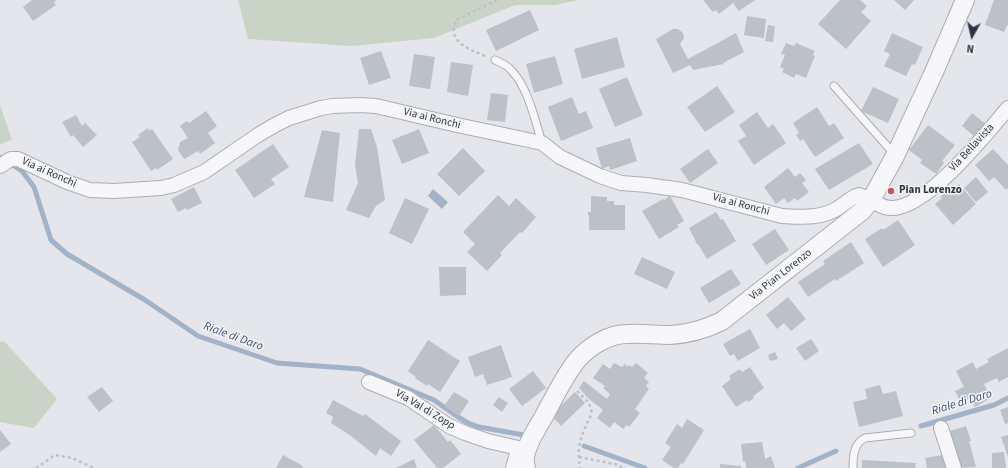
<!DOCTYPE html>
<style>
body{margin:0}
#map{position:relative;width:1008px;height:468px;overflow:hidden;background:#e4e6eb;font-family:"Source Sans 3",sans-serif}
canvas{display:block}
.north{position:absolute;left:952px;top:16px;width:40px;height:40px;-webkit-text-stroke:3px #f4f5f8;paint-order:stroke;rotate:188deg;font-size:11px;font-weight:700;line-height:16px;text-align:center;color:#2d3442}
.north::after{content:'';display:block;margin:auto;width:14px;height:18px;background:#2d3442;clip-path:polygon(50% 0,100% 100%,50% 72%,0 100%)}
</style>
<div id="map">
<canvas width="1008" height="468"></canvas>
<div class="north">N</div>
</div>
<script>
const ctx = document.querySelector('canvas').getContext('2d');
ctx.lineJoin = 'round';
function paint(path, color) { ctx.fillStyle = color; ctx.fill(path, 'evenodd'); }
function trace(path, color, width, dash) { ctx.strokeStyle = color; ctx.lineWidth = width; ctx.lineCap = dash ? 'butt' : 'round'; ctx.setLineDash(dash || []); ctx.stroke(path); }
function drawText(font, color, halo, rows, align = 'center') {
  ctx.font = font + ' "Source Sans 3",sans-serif'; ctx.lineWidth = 3; ctx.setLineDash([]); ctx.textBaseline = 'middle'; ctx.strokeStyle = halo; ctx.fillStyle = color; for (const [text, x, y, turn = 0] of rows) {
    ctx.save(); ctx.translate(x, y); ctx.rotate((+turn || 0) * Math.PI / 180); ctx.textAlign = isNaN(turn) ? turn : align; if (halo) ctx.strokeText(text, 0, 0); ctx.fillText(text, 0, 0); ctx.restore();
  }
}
paint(new Path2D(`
 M238,0H579L555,5H515L434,38L352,46L248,39Z
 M0,105L12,140L0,144Z
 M4,341L57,399L34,428L0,422V342Z`), '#c9d4c6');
paint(new Path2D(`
 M433,189L448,202L442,209L428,196Z`), '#a2b3c7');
trace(new Path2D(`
 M0,157L22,171L34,187L51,240L67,254L145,300L198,336L277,363L360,369L434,400L458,417L468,423L479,427L524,435
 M921,426L994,405L1008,398
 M584,446L645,468
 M798,468L836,451`), '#a2b3c7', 5);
paint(new Path2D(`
 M32,0H57L54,2L56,5L33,21L23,7Z
 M703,0H755L739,11L733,3L719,14L716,10L713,12Z
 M840,0H860L867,6L861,12L871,21L846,49L818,24Z
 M894,0H914L905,10Z
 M994,0H1008V26L1007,25L1004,32L985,25Z
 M530,10L539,30L496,51L486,30Z
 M747,16L766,19L764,38L744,35Z
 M768,25L775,26L773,42L765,41Z
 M673,29H678L683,33L684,38L680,44L688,59L736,33L744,52L723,63L724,64L693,70L690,65L673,73L656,39Z
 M892,33L923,47L915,65L912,64L906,76L884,66L890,54L884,51Z
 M617,37L625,67L582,79L574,49Z
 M786,43L794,46L796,43L815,51L813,55L815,56L806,78L796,74L794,78L782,72L784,69L780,67L785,55L781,54Z
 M381,51L391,78L369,85L360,58Z
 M414,54L435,57L430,89L409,86Z
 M555,56L563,84L534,93L526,64Z
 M451,62L473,65L468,96L447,92Z
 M627,77L643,115L615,127L599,89Z
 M717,86L735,112L705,132L687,107Z
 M873,87L899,99L888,123L861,111Z
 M491,93L508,95L505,122L487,120Z
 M572,97L579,114L586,111L593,128L561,141L548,107Z
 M817,107L829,126L834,123L844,138L815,157L803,139L800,141L796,135L799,133L793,123Z
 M206,111L217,126L208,133L215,143L200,154L198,151L184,159L178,150L180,142L188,138L180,126L187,121L189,123Z
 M757,112L768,128L773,124L786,143L754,165L738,141L746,136L739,125Z
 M972,113L986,124L975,137L962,126Z
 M76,115L82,126L85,123L97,135L83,147L73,135L71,137L62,122Z
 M928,125L955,145L942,161L944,163L936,174L920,163L922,160L909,150Z
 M148,128L149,131L152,129L173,159L157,170L156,168L151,171L132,142L140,137L138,135Z
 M359,129H371L377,147L385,200L376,206L369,218L346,210L358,183L355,165Z
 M419,129L429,153L402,164L392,140Z
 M322,130L340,133L333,202L304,197Z
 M630,138L637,161L610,170L609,166L602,169L596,148Z
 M859,143L873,164L829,190L815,169Z
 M273,144L289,167L271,179L275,184L254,198L235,170Z
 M463,148L485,171L459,196L437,174Z
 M708,149L718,163L690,183L680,169Z
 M993,149L1008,165V188L1006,190L994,177L989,181L975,165Z
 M788,168L795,177L800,173L806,180L802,183L809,192L797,201L795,198L788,203L784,198L776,204L764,187Z
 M976,177L988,192L976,202L964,188Z
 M959,184L976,204L953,225L935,204L942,198L940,197L952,187L953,189Z
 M194,187L202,203L187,210L186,208L178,212L171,199Z
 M498,195L509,206L516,198L536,217L522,233L520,232L500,253L502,255L487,271L467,252L475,244L463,232Z
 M591,196L607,197V201H614V205H625V230H589V215H588V212H591Z
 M670,196L684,221L677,225L679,227L659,239L642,211L663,199L664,200Z
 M405,198L429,209L412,244L389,233Z
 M716,212L721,220L723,219L736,241L707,259L698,244H697L689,228Z
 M898,220L915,245L883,267L865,239L882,228L883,230Z
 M775,229L789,250L766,265L752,244Z
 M851,242L864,263L836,281L835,279L808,297L798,282L825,264L823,261Z
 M642,257L675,272L667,289L634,274Z
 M439,267H466V295L440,296Z
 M731,269L741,284L709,303L700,288Z
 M788,297L806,319L791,331L784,323L777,329L766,315Z
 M750,329L760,348L738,361L734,354L730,356L723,344Z
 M811,339L819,351L805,361L796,348Z
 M428,340L460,361L440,392L428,384L427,386L415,378L416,377L408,371Z
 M501,345L512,377L487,385L483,374L475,377L468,357Z
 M1008,348V377L999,382L997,378L984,384L991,398L975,407L970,398L961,402L955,391L964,387L956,371L973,362L976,369L989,362L987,359Z
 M775,352L778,359L770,361L768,355Z
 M614,363L622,367L625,364L628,367L629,365L632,367L636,363L648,373L644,378L649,382L646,386L649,389L635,409L640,413L629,427L627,425L623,429L614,422L610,428L597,418L603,410L589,399L579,388L584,381L607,399L610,394L603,388L605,386L593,378L603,364L610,369Z
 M750,367L764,388L753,396L754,398L748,402L747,400L736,407L722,386L731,379L729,376L740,369L742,372Z
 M533,371L546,388L522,406L509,389Z
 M880,385L883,394L896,391L903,416L859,427L853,402L867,399L865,389Z
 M102,387L113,401L99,412L87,397Z
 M454,392L469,401L459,416L444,406Z
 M575,392L585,403L561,426L551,415Z
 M499,397L508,403L502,412L493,405Z
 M333,400L363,416L365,414L401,441L391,456L380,448L376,456L351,436L331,423L333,417L326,413Z
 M1008,407V423L1005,424L1000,410Z
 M687,419L704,430L683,464L681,463L678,468H674L662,460L671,447L665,443L677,424L682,428Z
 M434,425L448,442L450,440L461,454L443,468H437L414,440Z
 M966,426L971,441H969L976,467L958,468L944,433Z
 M0,430L11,444L0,452Z
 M1008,435V457L1001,437Z
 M762,442L765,459L771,456L775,468H746L745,461L743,462L741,444Z
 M1004,452L1006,468H992V453Z
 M948,454L950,468H927L925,458Z
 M283,455L303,466L302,468H276Z
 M414,459L417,468H396Z
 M862,460L916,463L915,468H862Z
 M720,464L741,466V468H720Z`), '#bcc0c7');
const service = new Path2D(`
 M495,60C501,63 507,65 511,70C528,87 535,120 542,143
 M834,86L895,155
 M853,468C853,456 854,443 865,438L911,433`);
const minor = new Path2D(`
 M0,166L11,159H18L67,182L90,190L114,191L161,188L174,185L204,172L258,135L275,125L289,118L321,108L332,106L360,105L376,106L457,125L542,143L560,157L600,176L621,183L647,185L682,190L782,216C801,217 821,219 838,208C845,204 851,197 859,195C871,198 880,209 893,208C928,207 986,134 1008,108
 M369,382L408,398L449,426L465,433L488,441L527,450
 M941,428L954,468
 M513,468L516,457L526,455`);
const tertiary = new Path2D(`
 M526,468C520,453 536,430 543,418C553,400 566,372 579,358C591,345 610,334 627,334C641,333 656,335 670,335C689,334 706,329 722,321L862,211L871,200L895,156L934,72L965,0`);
trace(service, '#a9adb5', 9);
trace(minor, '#a9adb5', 16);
trace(tertiary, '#a9adb5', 20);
trace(new Path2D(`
 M485,56C476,52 455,45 454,32C453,29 455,23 456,20L497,0
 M577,391L589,403L592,413C582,434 576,444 580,468
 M579,457L619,465L622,468
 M36,468L55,455L72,458L94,468`), '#bec0c6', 2.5, [3, 3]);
trace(service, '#f7f7f9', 7);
trace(minor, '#f7f7f9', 14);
trace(tertiary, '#f7f7f9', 18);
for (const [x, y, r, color] of [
 [891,191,4,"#c45561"]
]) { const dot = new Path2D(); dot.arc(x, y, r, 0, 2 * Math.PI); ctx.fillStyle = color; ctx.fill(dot); trace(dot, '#f4f5f8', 1.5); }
drawText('11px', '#2d3442', '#f4f5f8', [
 ["Via ai Ronchi",432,119,14],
 ["Via Bellavista",972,148,-47],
 ["Via ai Ronchi",49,173,24],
 ["Via ai Ronchi",741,205,15],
 ["Via Pian Lorenzo",781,275,-38],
 ["Via Val di Zopp",425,410,31]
]);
drawText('bold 11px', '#2d3442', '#f4f5f8', [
 ["Pian Lorenzo",899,191]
], 'left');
drawText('italic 12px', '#3a5173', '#f4f5f8', [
 ["Riale di Daro",233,337,20],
 ["Riale di Daro",962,403,-17]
]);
</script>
